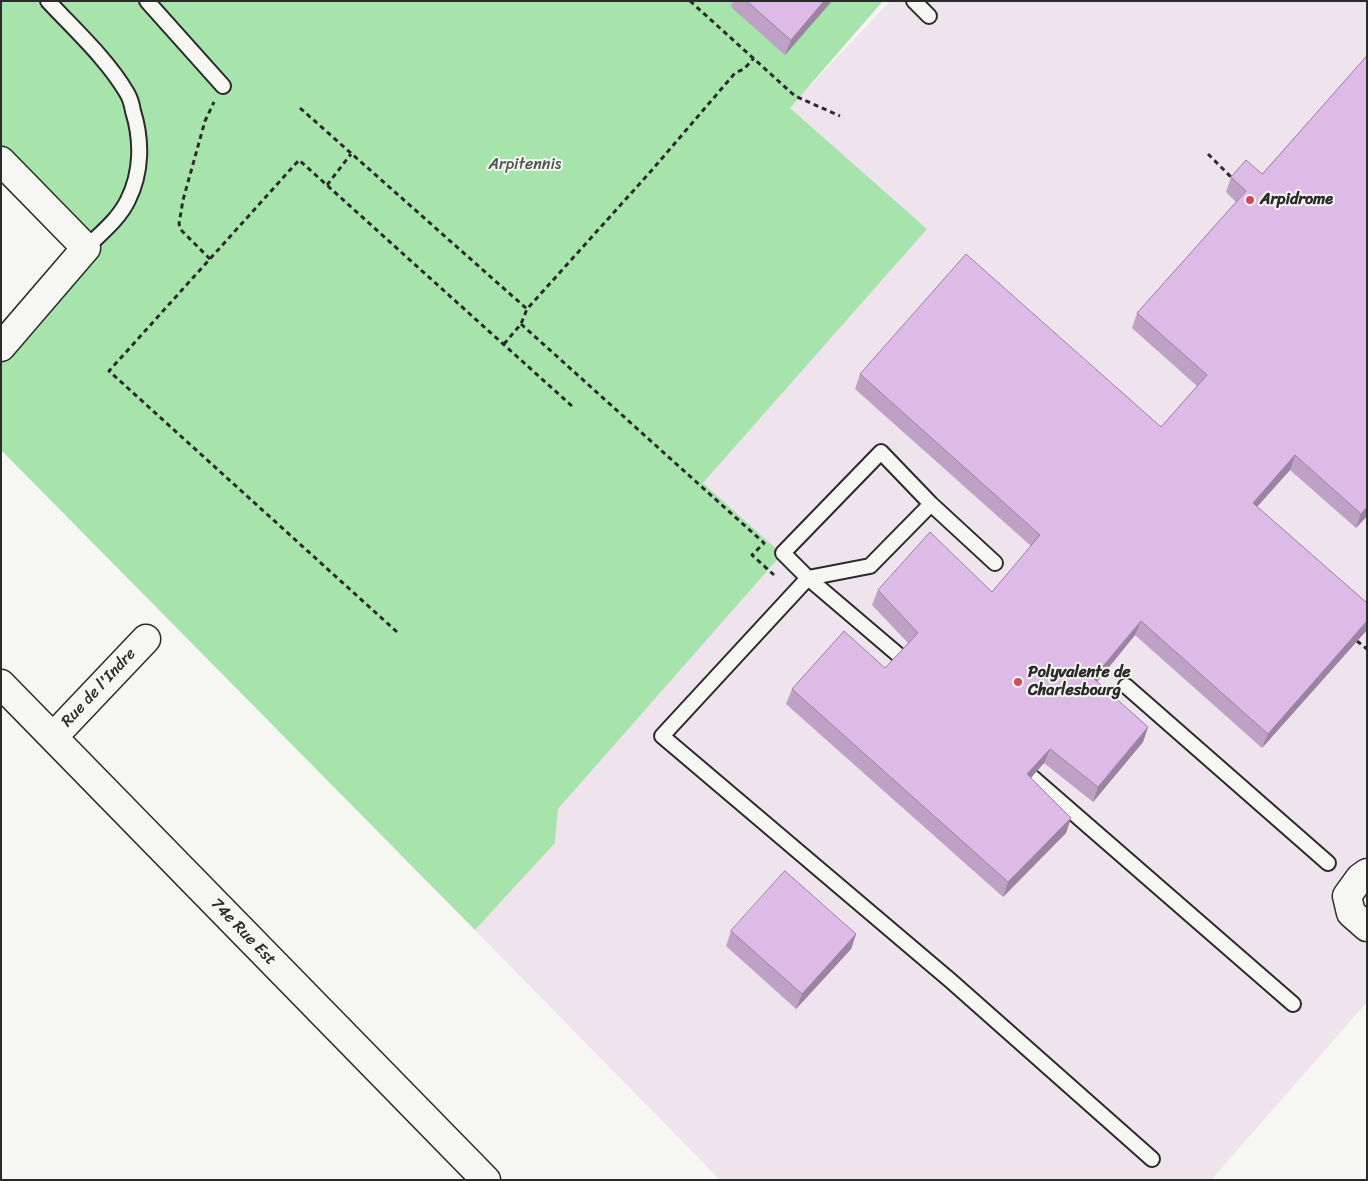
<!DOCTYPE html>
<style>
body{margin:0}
#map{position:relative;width:1368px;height:1181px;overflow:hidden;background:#f6f6f2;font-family:Sriracha,sans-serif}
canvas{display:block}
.frame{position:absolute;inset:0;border:2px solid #2b2b2b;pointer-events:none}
</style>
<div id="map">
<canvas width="1368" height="1181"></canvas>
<div class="frame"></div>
</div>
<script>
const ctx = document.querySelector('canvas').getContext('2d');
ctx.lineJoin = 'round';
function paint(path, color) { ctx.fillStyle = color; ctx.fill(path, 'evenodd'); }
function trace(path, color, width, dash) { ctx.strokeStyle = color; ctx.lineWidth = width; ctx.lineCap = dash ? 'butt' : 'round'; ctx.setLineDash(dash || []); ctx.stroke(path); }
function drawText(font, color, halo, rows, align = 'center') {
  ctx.font = font + ' Sriracha,sans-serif'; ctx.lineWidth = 4; ctx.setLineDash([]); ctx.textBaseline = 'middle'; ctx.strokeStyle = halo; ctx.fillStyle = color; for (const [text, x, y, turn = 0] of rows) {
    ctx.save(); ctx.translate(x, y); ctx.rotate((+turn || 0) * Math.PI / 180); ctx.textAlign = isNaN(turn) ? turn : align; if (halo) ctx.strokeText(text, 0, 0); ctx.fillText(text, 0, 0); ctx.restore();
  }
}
paint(new Path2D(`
 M890,1H1367V873L1347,896L1367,927V1002L1211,1180H720L475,930L555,843L558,809L781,554L703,483L926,229L789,108Z`), '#efe4ee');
paint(new Path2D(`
 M1,1H883L790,108L927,229L703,483L782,554L558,809L555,843L475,930L1,450V347L86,248L1,161Z`), '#a6e4ac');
const lane = new Path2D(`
 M48,1C75,30 107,59 127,93C130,98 132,105 133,111C142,140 142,172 128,200C119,219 101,233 86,248
 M147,1L223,86
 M914,1L929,16
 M995,563L931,504L881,452L783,553L808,578L662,736L951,981L1152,1159
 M808,578L870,566L931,504
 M808,578L902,658
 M1126,686L1328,863
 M1032,777L1293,1004`);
const street = new Path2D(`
 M1,161L86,248L1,347
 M1,684L486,1180
 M53,737L146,639
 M1367,873L1360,878L1347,896L1351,913L1367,927`);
trace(lane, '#2b2b2b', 18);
trace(street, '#2b2b2b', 31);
trace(new Path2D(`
 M690,1L795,96L840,116
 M300,108L527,309L652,170L735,73L744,69L754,58
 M1208,154L1233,179
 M327,185L351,154
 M210,259L182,231L179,224L183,200L205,121L214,102
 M521,324L764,543L752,555L774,575
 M504,344L521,324L527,309
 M397,632L109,371L299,160L573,407
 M1357,641L1367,649`), '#2b2b2b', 3, [5, 4]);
trace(lane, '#f6f6f2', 14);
trace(street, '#f6f6f2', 28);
paint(new Path2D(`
 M733,1H832L785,55L731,7Z
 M1367,56V516L1356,528L1290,470L1257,507L1367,603V630L1262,748L1135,635L1097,682L1148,727L1143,742L1093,802L1044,763L1031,778L1071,818L1066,833L1003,897L786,704L792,689L885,668L908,643L872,605L878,590L992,592L1031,546L855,389L860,374L1161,427L1197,386L1132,328L1137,313L1236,202L1226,192L1231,177L1262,174Z
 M731,931L856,934L851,949L796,1009L726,946Z`), '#bfa1c6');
paint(new Path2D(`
 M824,1H832L785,55L791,40Z
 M1295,455L1290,470L1247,518L1253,503Z
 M1367,507V516L1356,528L1361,514Z
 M1141,621L1135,635L1088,693L1093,678Z
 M1367,621V630L1262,748L1268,734Z
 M1148,727L1143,742L1093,802L1098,787Z
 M1050,749L1044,763L1021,789L1027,774Z
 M1071,818L1066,833L1003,897L1008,882Z
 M856,934L851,949L796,1009L802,994Z`), '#9b83a1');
const building = new Path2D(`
 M747,1H824L791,40Z
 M1367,56V507L1361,514L1295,455L1253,503L1367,603V621L1268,734L1141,621L1093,678L1148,727L1098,787L1050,749L1027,774L1071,818L1008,882L792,689L844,631L885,668L918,633L878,590L930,532L992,592L1040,535L860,374L966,254L1161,427L1207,375L1137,313L1246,191L1231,177L1246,160L1262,174Z
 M785,871L856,934L802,994L731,931Z`);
paint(building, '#debbe6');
trace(building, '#9b83a1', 1);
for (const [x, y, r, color] of [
 [1250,200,5,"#d1495b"],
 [1018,682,5,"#d1495b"]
]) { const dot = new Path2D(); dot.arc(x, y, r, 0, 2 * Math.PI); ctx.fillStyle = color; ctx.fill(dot); trace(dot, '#f6f6f2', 2); }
drawText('16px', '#4a594b', '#f6f6f2', [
 ["Arpitennis",525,165]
]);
drawText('bold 16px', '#2b2b2b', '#f6f6f2', [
 ["Arpidrome",1260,200],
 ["Polyvalente de",1028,673],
 ["Charlesbourg",1028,691]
], 'left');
drawText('16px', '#2b2b2b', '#f6f6f2', [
 ["Rue de l'Indre",99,688,-47],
 ["74e Rue Est",243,932,46]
]);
</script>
